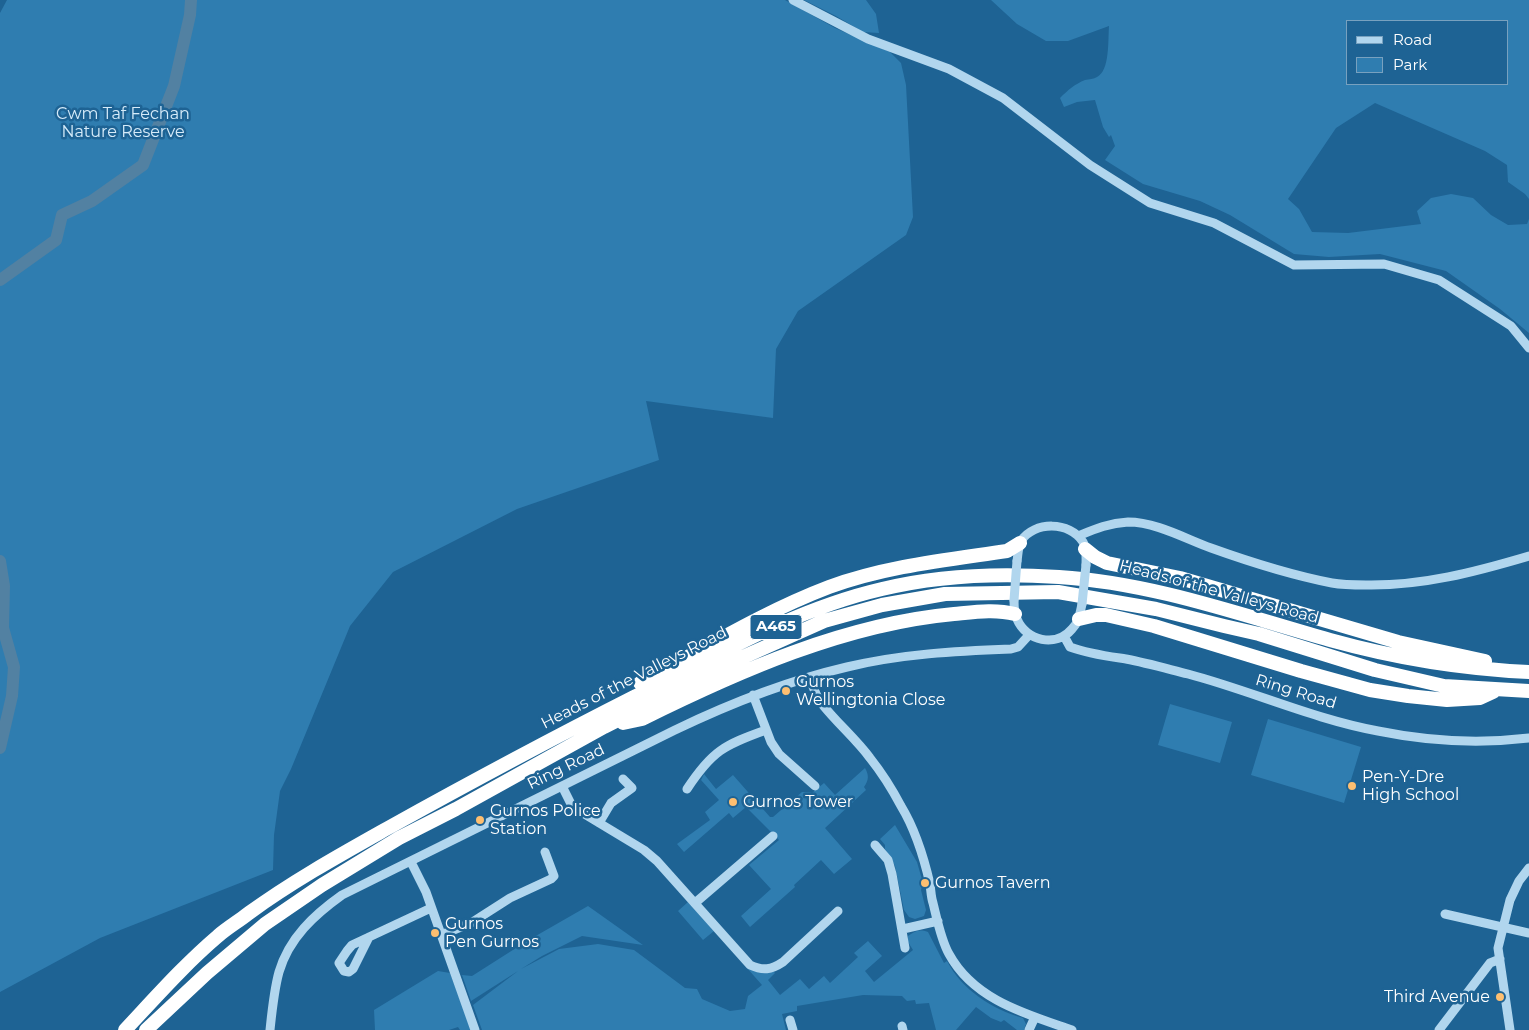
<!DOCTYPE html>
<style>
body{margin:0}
#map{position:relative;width:1529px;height:1030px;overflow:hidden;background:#1e6394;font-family:Montserrat,sans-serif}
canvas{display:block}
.legend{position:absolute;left:1346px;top:20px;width:162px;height:65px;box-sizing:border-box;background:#1e6394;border:1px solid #78a1bf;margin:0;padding:6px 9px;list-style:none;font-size:15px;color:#fff}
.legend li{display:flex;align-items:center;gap:10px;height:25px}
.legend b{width:25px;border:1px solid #78a1bf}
</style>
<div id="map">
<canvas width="1529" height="1030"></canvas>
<ul class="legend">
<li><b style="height:6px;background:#b1d6ee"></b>Road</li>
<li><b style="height:14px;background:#2f7db0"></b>Park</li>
</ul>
</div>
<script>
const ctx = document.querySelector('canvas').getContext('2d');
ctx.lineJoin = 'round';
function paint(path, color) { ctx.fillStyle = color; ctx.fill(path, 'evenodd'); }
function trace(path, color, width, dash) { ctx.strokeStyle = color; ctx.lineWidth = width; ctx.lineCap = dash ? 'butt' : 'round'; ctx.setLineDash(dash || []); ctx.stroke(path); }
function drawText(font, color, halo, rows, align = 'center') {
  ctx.font = font + ' Montserrat,sans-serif'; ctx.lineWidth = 5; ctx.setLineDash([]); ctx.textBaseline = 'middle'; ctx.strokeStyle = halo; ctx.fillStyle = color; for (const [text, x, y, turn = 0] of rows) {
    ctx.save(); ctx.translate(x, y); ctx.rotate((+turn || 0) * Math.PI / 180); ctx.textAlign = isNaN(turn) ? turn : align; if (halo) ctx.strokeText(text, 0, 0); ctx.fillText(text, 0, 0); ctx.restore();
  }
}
paint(new Path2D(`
 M7,0H785L835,28L890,52L901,63L906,85L913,217L906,235L798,311L776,349L773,418L646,401L659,460L517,509L393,572L350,626L291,769L280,791L274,835L273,870L100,938L0,992V13Z
 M804,0H866L876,14L879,33L863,32L836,16Z
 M991,0H1529V199L1525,194L1508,182L1507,165L1485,151L1375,103L1336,128L1288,199L1299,209L1312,232L1348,233L1421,224L1417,211L1431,198L1451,194L1473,198L1491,215L1508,225L1527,224L1529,219V333L1500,309L1446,271L1380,254L1329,257L1294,254L1230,215L1200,201L1143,184L1105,160L1115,146L1111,135L1109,137L1103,127L1095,100L1077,102L1064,107L1060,98C1068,90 1075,84 1085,80C1089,79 1094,79 1097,77C1110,71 1108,39 1109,26L1068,41H1046L1017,24ZM1508,21V84H1348V21Z
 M1170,704L1232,722L1220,763L1158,745Z
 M1268,719L1361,747L1344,803L1251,775Z
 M865,768C869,775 869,780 864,787L866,790L825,828L852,859L834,874L821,860L794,885L795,887L750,927L741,916L771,889L749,865L779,840L746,807L733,818L729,813L684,852L677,844L710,820L705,812L719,800L701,780L704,774L716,789L733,775L770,817H773L802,792H810L812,793L824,783L835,795Z
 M895,825L917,862L923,883L921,890L926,910L924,916L915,919L909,917L904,910L895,866L885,849V845L880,839Z
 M688,902L714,931L703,940L678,911Z
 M588,906L643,945L582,936L542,956L521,969L559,949L598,944L634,950L685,988L697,989L702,999L730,1011L745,1009L748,996L762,985L747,968L773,971L775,973L768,980L780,995L800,979L809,989L824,976L830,983L858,957L854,953L868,941L882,956L865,971L874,982L913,950L908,942V936C915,931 919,929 928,932L944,963L947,961C962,990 992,1009 1023,1018L1026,1024L1024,1030H1017L1004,1020L1001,1022L991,1018L976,1007L956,1030H936L929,1003L916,1004L915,1000L907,1001L902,996L863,995L797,1006V1011L782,1014L786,1030H482L473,1005L518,971L471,1001L462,975L472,976L527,941Z
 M438,971L450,973L471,1030H460L458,1027L449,1030H375L374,1010Z`), '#2f7db0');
trace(new Path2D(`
 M0,280L56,240L62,215L92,201L143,165L174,86L190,15L191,0
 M0,561L4,586L3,628L14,667L12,696L0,748`), '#5281a2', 12);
trace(new Path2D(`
 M793,0L868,39L949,69L1003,98L1090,165L1150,203L1214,223L1294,265L1384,264L1439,280L1511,326L1529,348
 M1078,536C1095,529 1109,523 1128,522C1156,522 1186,539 1211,548C1250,562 1291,575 1332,583C1343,585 1355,585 1366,585C1422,586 1475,572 1529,556
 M1017,561C1018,555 1018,547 1021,541C1034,521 1070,521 1083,542C1087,548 1086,558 1086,565
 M1014,600C1014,606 1014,613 1017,619C1026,641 1056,648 1072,629C1079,622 1080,613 1082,604
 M1064,636L1070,647C1089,654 1106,656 1126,659C1147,663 1168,669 1188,674C1252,691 1313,719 1378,731C1427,741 1479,744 1529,738
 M809,677C813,686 816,697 822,704C837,723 856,739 870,758C882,773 892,789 901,806C915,829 924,858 930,884C931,891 931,897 933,903C937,919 941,940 949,954C974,1000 1026,1014 1072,1030
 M753,695L771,742L779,754L815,786
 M562,786L571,804L576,809L644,850L657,861L750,965C763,971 771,970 783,962L838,911
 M687,789C712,751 724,745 766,730
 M599,823L611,803L632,788L623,779
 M875,845L888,860L892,874L905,948
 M411,862L426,892L475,1030
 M695,903L773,836
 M1445,914L1529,933
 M903,929L938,921
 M441,935L471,923L510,898L551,879L554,876L545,852
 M369,937L353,969L349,972L344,971L339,963L347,951L352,945L431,908
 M790,1020L793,1030
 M902,1026L903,1030
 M270,1030C272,1011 274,990 279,972C289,938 314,915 342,895L675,730C731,703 787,681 847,667C901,654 956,651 1011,649L1018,647L1029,635
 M1029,1030L1035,1017
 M1439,1030L1490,963L1500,959
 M1510,1030L1498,948L1510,900L1519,881L1529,868`), '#b1d6ee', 9);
trace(new Path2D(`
 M1085,549L1095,557L1107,563L1180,578L1398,642L1485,661
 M1079,619L1096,615H1106L1154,626L1301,671L1370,690L1408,696L1447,700L1480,698L1493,692
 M640,683C702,650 763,612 829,587C887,566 947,560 1007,551L1020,543
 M623,723L642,719C739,671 845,624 954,614C975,612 995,609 1015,614
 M125,1030C155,998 185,964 218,936C227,928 239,921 249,913C293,881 340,855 388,828C469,783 551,739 634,697C713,657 795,609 882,589C939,575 1001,573 1059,577C1153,583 1241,615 1330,640C1395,658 1462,669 1529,672
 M146,1030L207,973L265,924L322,885L399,838L456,809L604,727L732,662L824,621L882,605L945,594L1058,592L1156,609L1224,626L1259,634L1375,670L1444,686L1529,691`), '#fff', 14);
trace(new Path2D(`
 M1014,600L1017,561
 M1082,604L1086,565`), '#b1d6ee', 9);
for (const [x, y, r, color] of [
 [786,691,5,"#fdbf71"],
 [1352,786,5,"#fdbf71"],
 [733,802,5,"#fdbf71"],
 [480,820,5,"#fdbf71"],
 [925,883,5,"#fdbf71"],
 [435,933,5,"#fdbf71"],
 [1500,997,5,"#fdbf71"]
]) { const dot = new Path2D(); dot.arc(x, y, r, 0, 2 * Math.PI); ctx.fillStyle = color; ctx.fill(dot); trace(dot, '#1e6394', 2); }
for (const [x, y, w] of [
 [776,627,52]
]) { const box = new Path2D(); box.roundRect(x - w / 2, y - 12.5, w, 25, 4); ctx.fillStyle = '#1e6394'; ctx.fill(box); trace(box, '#fff', 1); }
drawText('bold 15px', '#fff', null, [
 ["A465",776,627]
]);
drawText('16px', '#d7ecfa', '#1e6394', [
 ["Cwm Taf Fechan",123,114],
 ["Nature Reserve",123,132]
]);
drawText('16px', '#fff', '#1e6394', [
 ["Heads of the Valleys Road",1219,592,15],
 ["Heads of the Valleys Road",634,678,-27],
 ["Ring Road",1296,692,17],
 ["Ring Road",566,767,-26]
]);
drawText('16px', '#fff', '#1e6394', [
 ["Gurnos",796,682],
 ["Wellingtonia Close",796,700],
 ["Pen-Y-Dre",1362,777],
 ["High School",1362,795],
 ["Gurnos Tower",743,802],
 ["Gurnos Police",490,811],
 ["Station",490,829],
 ["Gurnos Tavern",935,883],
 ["Gurnos",445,924],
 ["Pen Gurnos",445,942],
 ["Third Avenue",1490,997,"right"]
], 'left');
</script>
